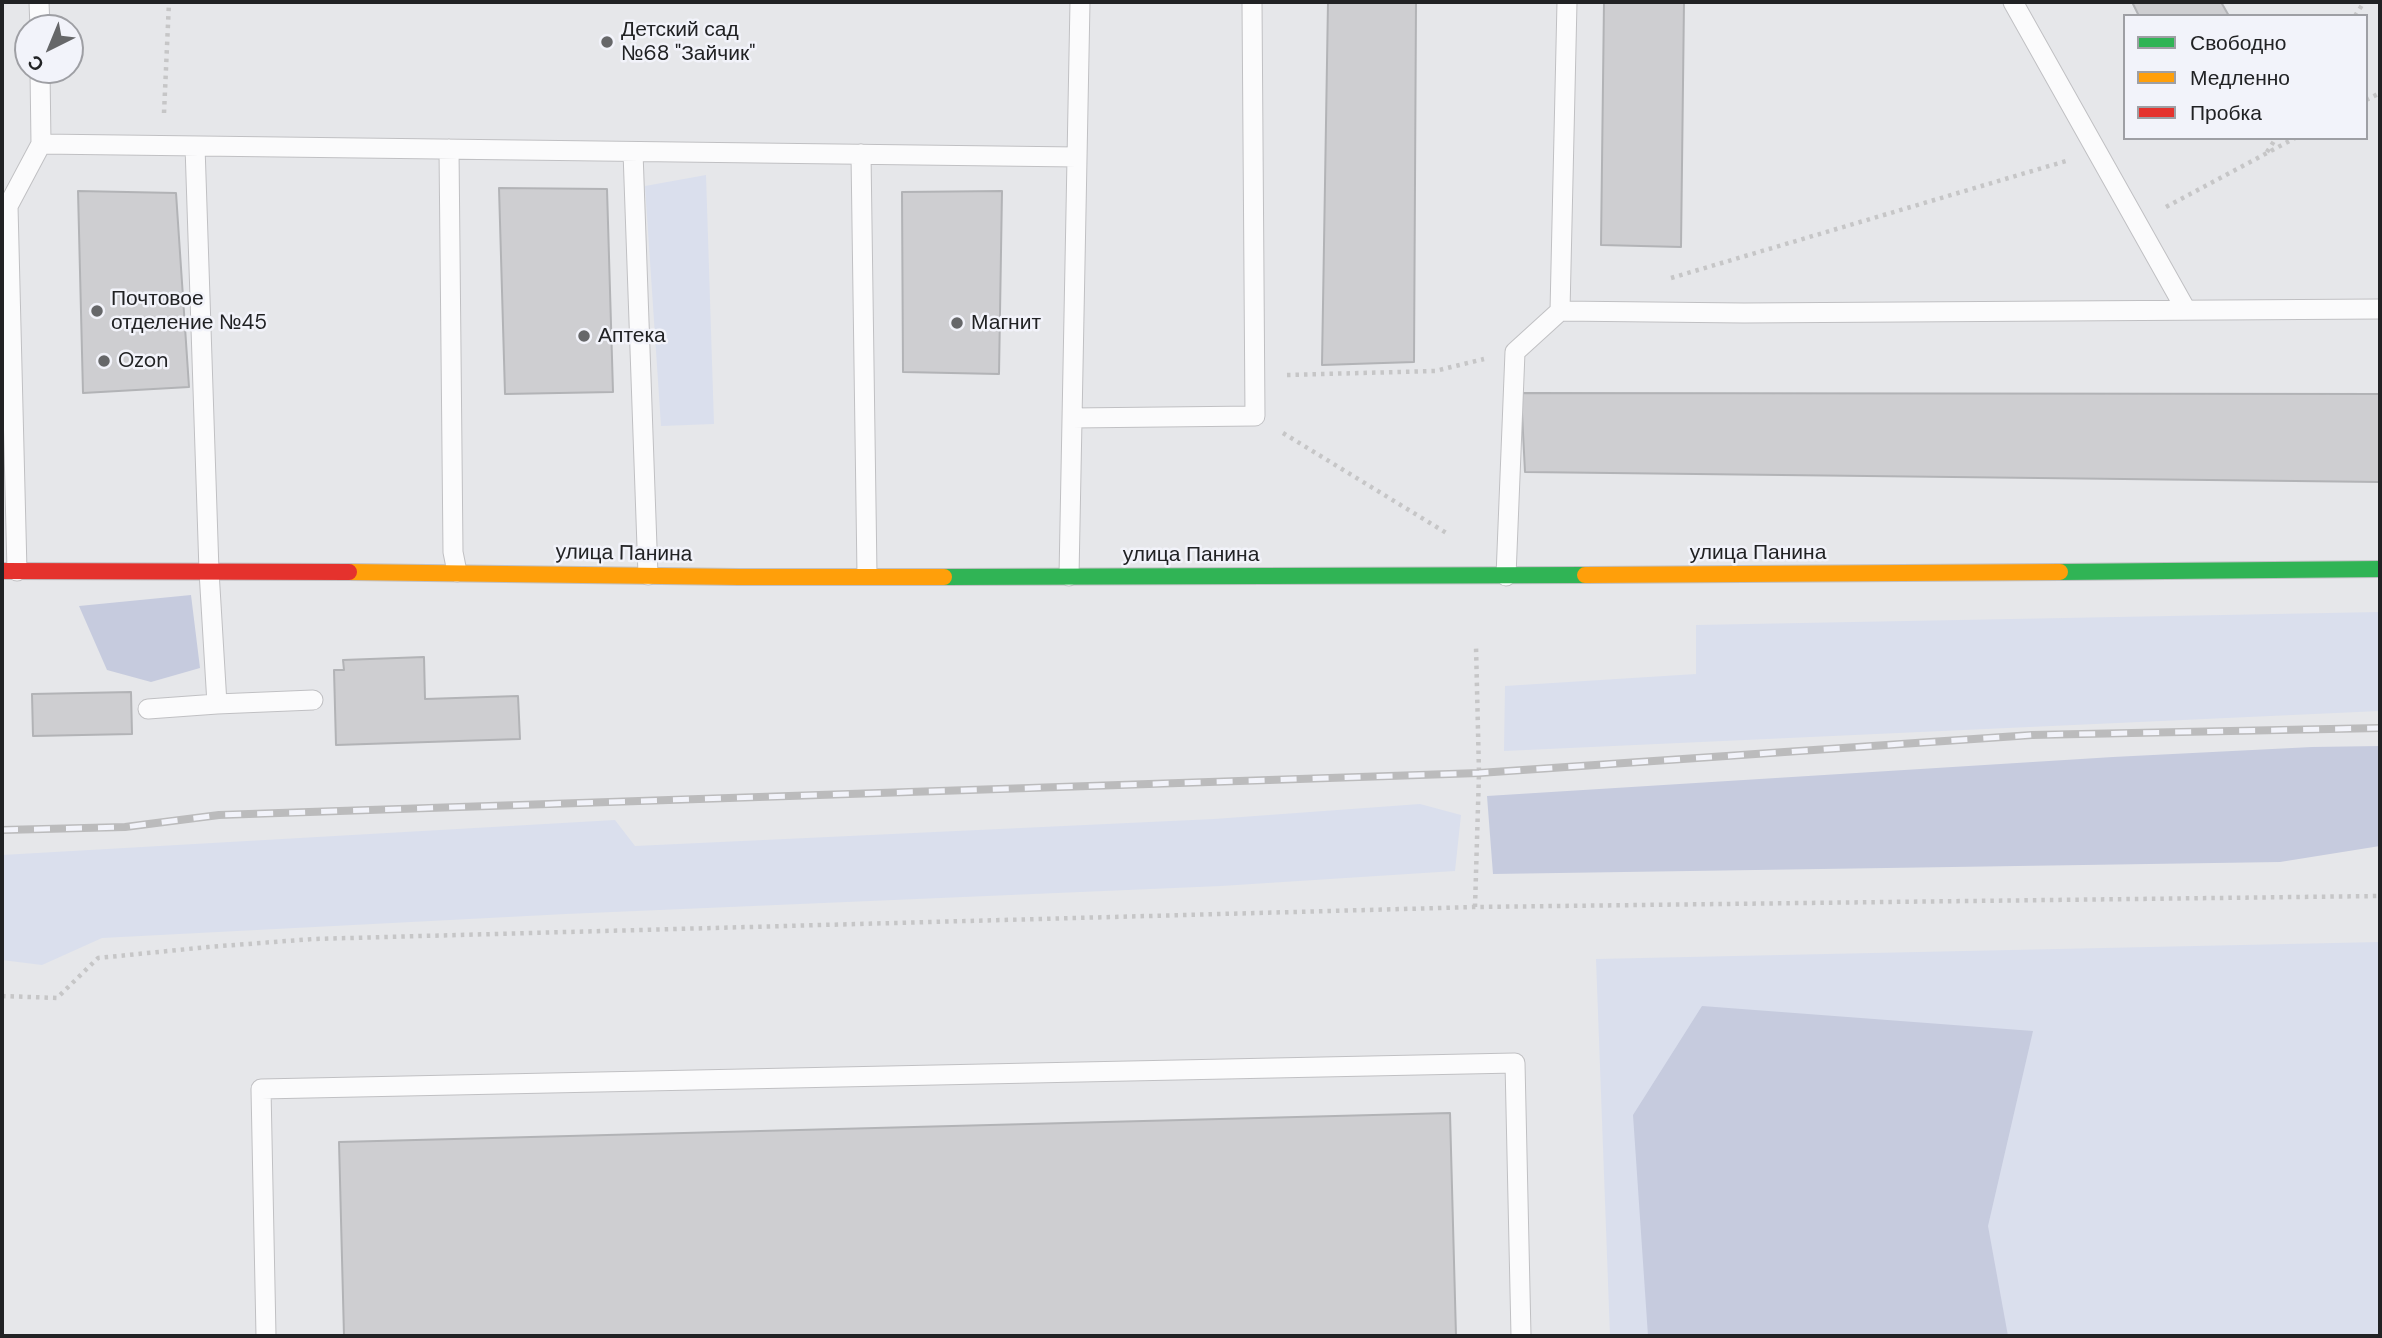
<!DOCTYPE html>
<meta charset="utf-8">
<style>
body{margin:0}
#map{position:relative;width:2382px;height:1338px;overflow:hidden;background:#e6e7ea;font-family:"DM Sans",sans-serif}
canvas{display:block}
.frame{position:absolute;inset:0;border:4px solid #212224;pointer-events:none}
.legend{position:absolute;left:2123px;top:14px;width:245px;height:126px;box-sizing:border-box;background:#f2f3fa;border:2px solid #9e9fa4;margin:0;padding:9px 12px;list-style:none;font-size:21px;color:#212224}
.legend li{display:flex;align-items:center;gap:14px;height:35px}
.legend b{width:35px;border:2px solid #9e9fa4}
.north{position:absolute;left:14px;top:14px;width:70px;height:70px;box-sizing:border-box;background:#f2f3fa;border:2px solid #9e9fa4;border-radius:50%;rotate:223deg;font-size:19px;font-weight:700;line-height:28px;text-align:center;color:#212224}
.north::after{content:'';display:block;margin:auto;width:24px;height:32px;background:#666769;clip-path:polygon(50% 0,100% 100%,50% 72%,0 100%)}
</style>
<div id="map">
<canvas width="2382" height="1338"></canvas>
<div class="frame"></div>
<ul class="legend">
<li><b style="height:9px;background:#30b455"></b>Свободно</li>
<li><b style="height:9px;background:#ff9f0a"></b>Медленно</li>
<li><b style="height:9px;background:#e5322d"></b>Пробка</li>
</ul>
<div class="north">С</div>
</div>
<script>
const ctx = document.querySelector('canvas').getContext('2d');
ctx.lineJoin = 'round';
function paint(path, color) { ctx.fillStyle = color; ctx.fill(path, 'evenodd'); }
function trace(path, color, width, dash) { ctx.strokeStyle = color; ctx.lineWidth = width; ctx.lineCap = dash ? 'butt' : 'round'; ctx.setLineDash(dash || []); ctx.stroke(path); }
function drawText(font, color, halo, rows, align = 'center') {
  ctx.font = font + ' "DM Sans",sans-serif'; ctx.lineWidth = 5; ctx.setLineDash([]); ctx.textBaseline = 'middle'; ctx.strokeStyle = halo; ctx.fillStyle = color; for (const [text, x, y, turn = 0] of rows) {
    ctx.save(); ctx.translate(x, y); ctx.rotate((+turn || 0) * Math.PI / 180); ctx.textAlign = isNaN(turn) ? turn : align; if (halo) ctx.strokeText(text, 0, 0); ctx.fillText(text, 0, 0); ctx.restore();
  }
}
paint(new Path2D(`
 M706,175L714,424L661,426L645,186Z
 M2380,612V711L1504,751L1505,686L1696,674V625Z
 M1420,804L1461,815L1455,871L1221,886L566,914L102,938L42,965L2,960V855L615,820L635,846L1214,819Z
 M2380,942V1336H1610L1596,959Z`), '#dadfed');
paint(new Path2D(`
 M191,595L200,668L151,682L107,670L79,606Z
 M2380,746V846L2280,862L1493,874L1487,796L2113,757L2312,747Z
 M1702,1006L2033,1031L1988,1226L2008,1336H1648L1633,1115Z`), '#c6cbde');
const building = new Path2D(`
 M1328,2H1416L1414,362L1322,365Z
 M1604,2H1684L1681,247L1601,245Z
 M2132,2H2221L2229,16H2139Z
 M499,188L607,189L613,392L505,394Z
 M78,191L176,193L189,387L83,393Z
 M1002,191L999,374L903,372L902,192Z
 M1521,393L2380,394V482L1525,472Z
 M424,657L425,699L518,696L520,739L336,745L334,670H344L343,660Z
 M131,692L132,734L33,736L32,694Z
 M1450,1113L1456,1336H344L339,1142Z`);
paint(building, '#ceced1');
trace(building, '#b2b3b6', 2);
const lane = new Path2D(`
 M39,2L40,28
 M2013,2L2186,310
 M40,70L41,144L1077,157
 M449,149L453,552L457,572
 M633,152L648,575
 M861,154L867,575
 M8,206L17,571
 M2,207L8,206L41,144
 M1560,311L1567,2
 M1072,418L1255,416L1252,2
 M1069,576L1080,2
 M1506,576L1515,352L1560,311L1744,313L2380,309
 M217,704L313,700
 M148,709L217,704L209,571L195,146
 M266,1336L261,1089L1515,1063L1521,1336`);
const fast = new Path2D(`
 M2060,572L2380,569
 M944,577L1585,575`);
const slow = new Path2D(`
 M349,572L739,577H944
 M1585,575L2060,572`);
const jam = new Path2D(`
 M2,571L349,572`);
trace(lane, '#c0c0c3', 21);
trace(fast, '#c0c0c3', 18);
trace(slow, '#c0c0c3', 18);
trace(jam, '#c0c0c3', 18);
trace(new Path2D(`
 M2355,16L2364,2
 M2366,100L2380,93
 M164,113L169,2
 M2267,152L2276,138
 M2166,207L2295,138
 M1671,278L2066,161
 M1287,375L1435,371L1484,359
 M1283,433L1448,534
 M1475,907L1479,773L1476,646
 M2,996L57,998L98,958L208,947L313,939L1475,907L2380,896`), '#c6c6c7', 4.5, [3.5, 5]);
trace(lane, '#fbfbfc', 19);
trace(fast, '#30b455', 16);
trace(slow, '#ff9f0a', 16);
trace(jam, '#e5322d', 16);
const rail = new Path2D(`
 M2,830L125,827L219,815L1479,773L2032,735L2380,728`);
trace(rail, '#bbbbbc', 8);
trace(rail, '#f2f3fa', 5, [16]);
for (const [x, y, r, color] of [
 [607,42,7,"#666769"],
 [97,311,7,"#666769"],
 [957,323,7,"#666769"],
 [584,336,7,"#666769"],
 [104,361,7,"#666769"]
]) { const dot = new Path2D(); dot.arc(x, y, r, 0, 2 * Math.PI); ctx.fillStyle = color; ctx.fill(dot); trace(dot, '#f2f3fa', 2.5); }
drawText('21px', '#212224', '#f2f3fa', [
 ["Детский сад",621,30],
 ["№68 \"Зайчик\"",621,54],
 ["Почтовое",111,299],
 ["отделение №45",111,323],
 ["Магнит",971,323],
 ["Аптека",598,336],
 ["Ozon",118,361]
], 'left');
drawText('21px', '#212224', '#f2f3fa', [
 ["улица Панина",1758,553],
 ["улица Панина",624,554,1],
 ["улица Панина",1191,555]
]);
</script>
